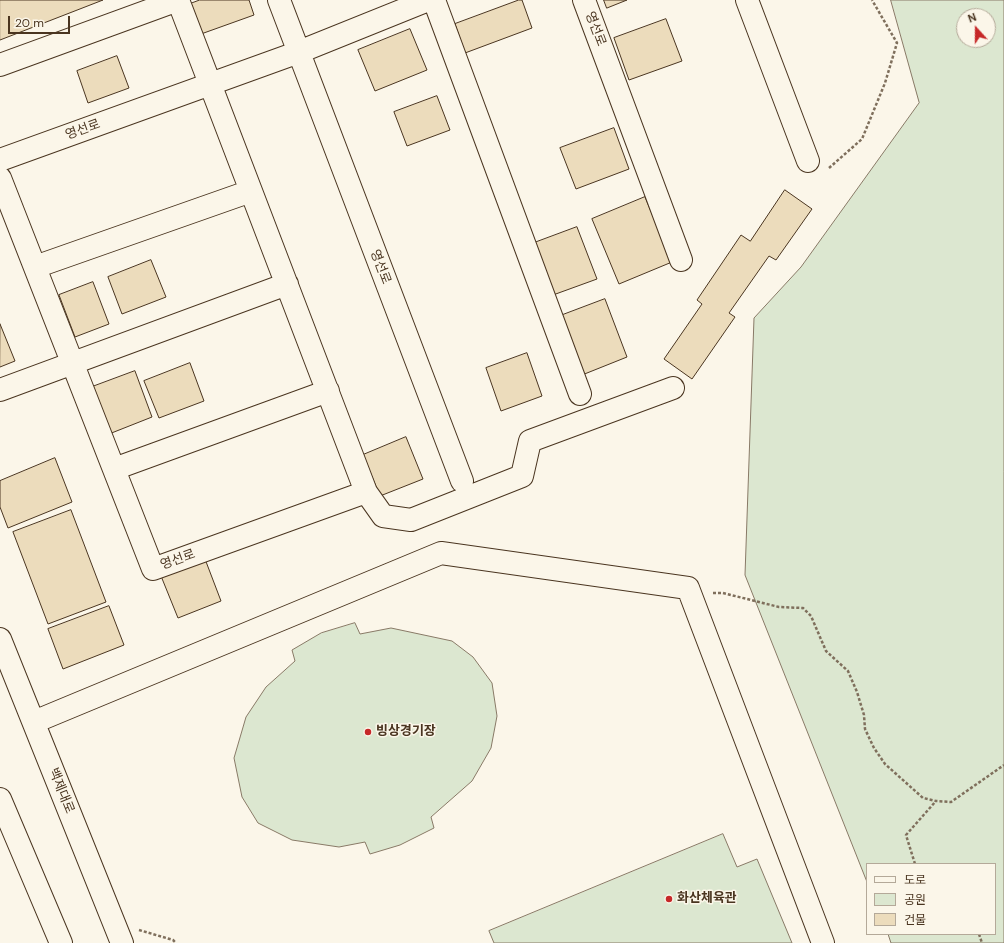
<!DOCTYPE html>
<meta charset="utf-8">
<style>
body{margin:0}
#map{position:relative;width:1004px;height:943px;overflow:hidden;background:#fbf6e9;font-family:"DM Sans","Noto Sans KR",sans-serif}
canvas{display:block}
.legend{position:absolute;left:866px;top:863px;width:130px;height:72px;box-sizing:border-box;background:#fbf6e9;border:1px solid #b4a999;margin:0;padding:5px 7px;list-style:none;font-size:12px;color:#4a3520}
.legend li{display:flex;align-items:center;gap:8px;height:20px}
.legend b{width:20px;border:1px solid #b4a999}
.north{position:absolute;left:956px;top:8px;width:40px;height:40px;box-sizing:border-box;background:#fbf6e9;border:1px solid #b4a999;border-radius:50%;rotate:339deg;font-size:11px;font-weight:700;line-height:16px;text-align:center;color:#4a3520}
.north::after{content:'';display:block;margin:auto;width:14px;height:18px;background:#c62828;clip-path:polygon(50% 0,100% 100%,50% 72%,0 100%)}
.scale{position:absolute;left:8px;top:16px;width:62px;height:18px;box-sizing:border-box;border:2px solid #4a3520;border-top:0;padding-left:5px;font-size:12px;line-height:14px;white-space:nowrap;color:#4a3520;-webkit-text-stroke:3px #fbf6e9;paint-order:stroke}
</style>
<div id="map">
<canvas width="1004" height="943"></canvas>
<ul class="legend">
<li><b style="height:5px;background:#fbf6e9"></b>도로</li>
<li><b style="height:11px;background:#dce7d0"></b>공원</li>
<li><b style="height:11px;background:#ecdcbc"></b>건물</li>
</ul>
<div class="north">N</div>
<div class="scale">20 m</div>
</div>
<script>
const ctx = document.querySelector('canvas').getContext('2d');
ctx.lineJoin = 'round';
function paint(path, color) { ctx.fillStyle = color; ctx.fill(path, 'evenodd'); }
function trace(path, color, width, dash) { ctx.strokeStyle = color; ctx.lineWidth = width; ctx.lineCap = dash ? 'butt' : 'round'; ctx.setLineDash(dash || []); ctx.stroke(path); }
function drawText(font, color, halo, rows, align = 'center') {
  ctx.font = font + ' "DM Sans","Noto Sans KR",sans-serif'; ctx.lineWidth = 3; ctx.setLineDash([]); ctx.textBaseline = 'middle'; ctx.strokeStyle = halo; ctx.fillStyle = color; for (const [text, x, y, turn = 0] of rows) {
    ctx.save(); ctx.translate(x, y); ctx.rotate((+turn || 0) * Math.PI / 180); ctx.textAlign = isNaN(turn) ? turn : align; if (halo) ctx.strokeText(text, 0, 0); ctx.fillText(text, 0, 0); ctx.restore();
  }
}
const green = new Path2D(`
 M891,0H1004V943H891L888,934H995V864H867V882L745,575L754,318L801,267L919,103ZM964,16H988V40H964Z
 M355,623L360,634L391,628L452,641L473,657L492,683L497,716L491,748L472,781L431,817L434,828L400,845L370,854L365,842L339,847L292,840L258,823L242,797L234,758L246,717L266,687L295,661L292,650L321,633Z
 M723,834L737,867L757,859L792,943H494L489,931Z`);
paint(green, '#dce7d0');
trace(green, '#887966', 1);
const building = new Path2D(`
 M0,0H103L0,40Z
 M200,0H249L254,15L201,34L190,4Z
 M519,0H522L532,28L465,53L455,24Z
 M604,0H627L607,8Z
 M666,19L682,61L629,80L614,38Z
 M410,29L427,70L375,91L358,50Z
 M117,56L129,88L88,103L77,71Z
 M437,96L450,130L407,146L394,112Z
 M614,128L629,169L576,189L560,148Z
 M785,190L812,209L776,260L769,256L729,313L735,317L692,379L664,359L702,304L697,300L741,235L750,241Z
 M645,197L672,262L619,284L592,219Z
 M577,227L597,279L553,295L534,243Z
 M151,260L166,297L122,314L108,277Z
 M93,282L109,324L75,337L59,295Z
 M605,299L627,357L582,375L560,316Z
 M0,324L15,361L0,367Z
 M527,353L542,396L501,411L486,368Z
 M190,363L204,401L159,418L144,381Z
 M135,371L152,417L109,434L92,387Z
 M406,437L423,479L380,496L363,455Z
 M55,458L72,502L8,528L0,507V481Z
 M71,510L106,602L48,624L13,532Z
 M205,559L221,601L178,618L161,576Z
 M109,606L124,645L63,669L48,629Z`);
paint(building, '#ecdcbc');
trace(building, '#4a3520', 1);
const minor = new Path2D(`
 M178,0L366,492L383,516L411,520L522,476L530,441L673,388
 M279,0L462,481
 M434,0L580,394
 M584,0L681,260
 M747,0L808,161
 M0,65L178,0
 M0,160L299,52L428,0
 M0,178L153,569L366,492
 M35,267L251,191
 M0,390L287,284
 M114,469L328,391
 M0,639L122,943
 M34,722L441,553L688,588L823,943
 M0,799L61,943`);
trace(minor, '#4a3520', 24);
trace(new Path2D(`
 M829,168L862,139L885,83L897,43L872,0
 M713,593H723L779,607L803,608L811,616L826,651L848,671L857,692L864,715L865,729L874,748L885,764L923,798L936,801L951,802L1004,765
 M915,864L906,835L936,801
 M139,930L173,940L176,943
 M979,934L982,943`), '#7f6f5c', 2.5, [3, 2]);
trace(minor, '#fbf6e9', 22);
for (const [x, y, r, color] of [
 [368,732,4,"#c62828"],
 [669,899,4,"#c62828"]
]) { const dot = new Path2D(); dot.arc(x, y, r, 0, 2 * Math.PI); ctx.fillStyle = color; ctx.fill(dot); trace(dot, '#fbf6e9', 1.5); }
drawText('13px', '#4a3520', '#fbf6e9', [
 ["영선로",595,29,69],
 ["영선로",83,130,-20],
 ["영선로",380,267,69],
 ["영선로",178,560,-20],
 ["백제대로",61,791,68]
]);
drawText('bold 13px', '#4a3520', '#fbf6e9', [
 ["빙상경기장",376,732],
 ["화산체육관",677,899]
], 'left');
</script>
